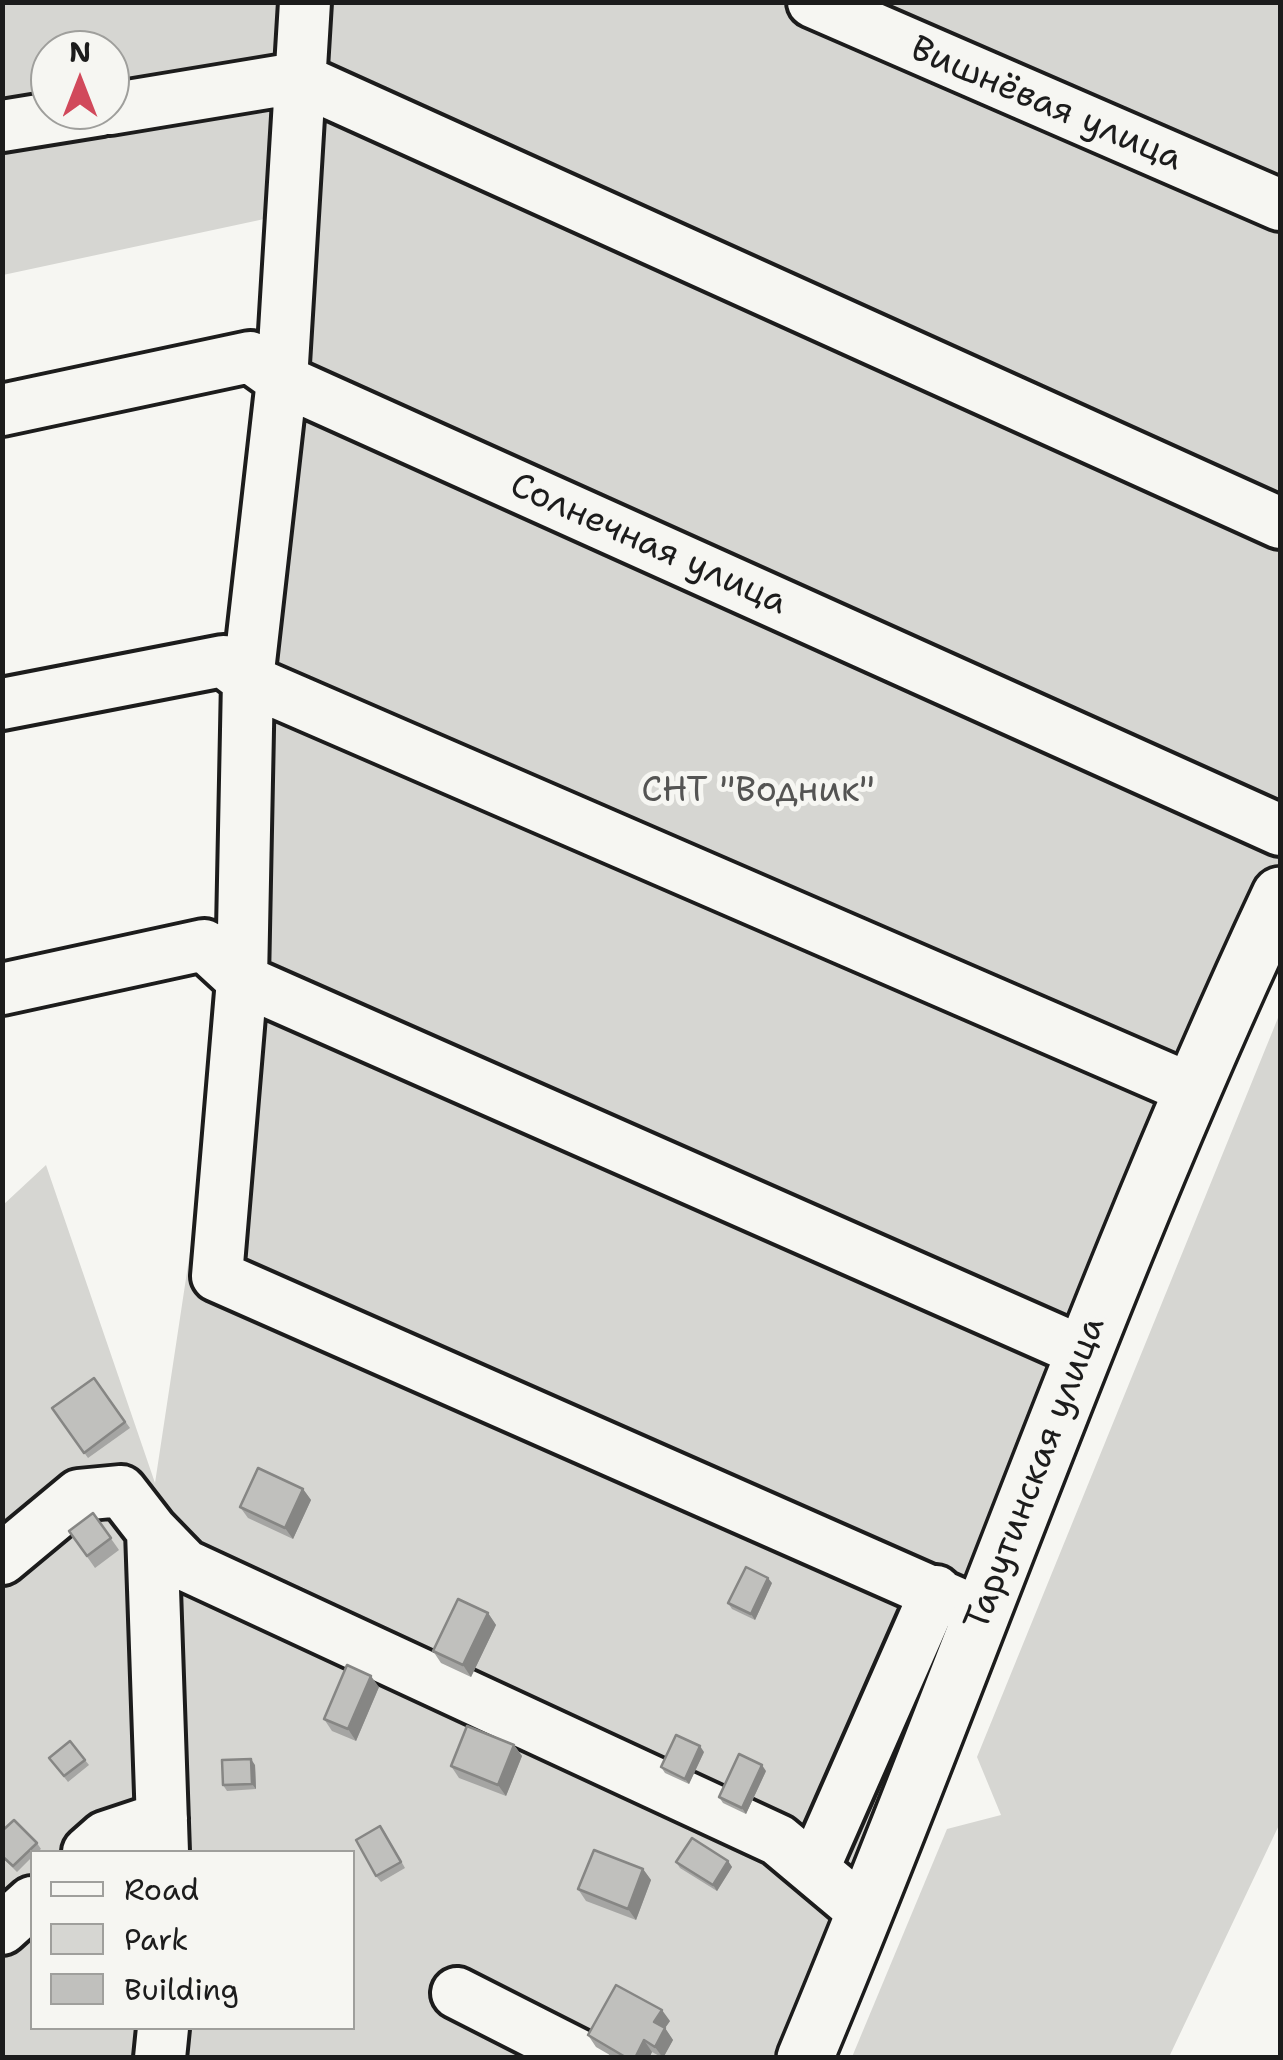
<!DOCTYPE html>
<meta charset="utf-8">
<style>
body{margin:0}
#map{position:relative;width:1283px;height:2060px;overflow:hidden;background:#f6f6f2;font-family:"Shantell Sans",sans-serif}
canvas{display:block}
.frame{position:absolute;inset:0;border:5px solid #1c1c1c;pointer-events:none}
.legend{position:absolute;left:30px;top:1850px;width:325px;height:180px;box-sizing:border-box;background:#f6f6f2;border:2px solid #9f9f9c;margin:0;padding:12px 18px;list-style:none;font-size:30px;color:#1c1c1c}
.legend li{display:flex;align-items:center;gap:20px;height:50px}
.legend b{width:50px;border:2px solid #9f9f9c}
.north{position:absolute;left:30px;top:30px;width:100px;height:100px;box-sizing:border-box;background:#f6f6f2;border:2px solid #9f9f9c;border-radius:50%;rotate:0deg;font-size:28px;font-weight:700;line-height:40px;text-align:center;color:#1c1c1c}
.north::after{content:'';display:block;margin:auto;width:35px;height:45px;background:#d1495b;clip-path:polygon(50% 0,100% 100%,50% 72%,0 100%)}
</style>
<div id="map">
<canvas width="1283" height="2060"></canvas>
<div class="frame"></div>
<ul class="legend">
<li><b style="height:12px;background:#f6f6f2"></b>Road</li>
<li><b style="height:28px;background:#d6d6d2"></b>Park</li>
<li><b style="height:28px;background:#c0c0bd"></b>Building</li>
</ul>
<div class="north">N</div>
</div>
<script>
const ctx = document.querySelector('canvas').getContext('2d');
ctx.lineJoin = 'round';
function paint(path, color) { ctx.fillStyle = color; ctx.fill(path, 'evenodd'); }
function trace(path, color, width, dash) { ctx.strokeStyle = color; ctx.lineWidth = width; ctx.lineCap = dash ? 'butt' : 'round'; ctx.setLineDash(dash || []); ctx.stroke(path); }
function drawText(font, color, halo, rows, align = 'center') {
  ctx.font = font + ' "Shantell Sans",sans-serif'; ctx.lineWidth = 10; ctx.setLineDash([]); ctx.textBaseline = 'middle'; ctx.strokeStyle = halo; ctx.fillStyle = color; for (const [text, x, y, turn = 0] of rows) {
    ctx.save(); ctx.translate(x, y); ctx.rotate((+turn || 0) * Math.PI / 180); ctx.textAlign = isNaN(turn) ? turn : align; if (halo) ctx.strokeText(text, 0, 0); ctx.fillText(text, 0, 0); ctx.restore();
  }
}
paint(new Path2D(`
 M2,3H1280V918L782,2057H3V1205L46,1165L155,1483L220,1054L283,215L3,275ZM50,50H110V110H50ZM32,1852H352V2028H32Z
 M1280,1013V1823L1169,2057H852L947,1829L1001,1815L977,1757Z`), '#d6d6d2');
const minor = new Path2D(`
 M305,2L282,380L248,680L242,980L217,1276L982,1614
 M813,2L1280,205
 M110,109L297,78L1280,523
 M2,126L101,110
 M2,410L250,357L282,380L1280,830
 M2,704L223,661L248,680L1193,1090
 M2,989L204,945L242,980L1081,1351
 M152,1531L185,1565L778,1840L865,1913
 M2,1559L79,1495L121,1491L152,1531L163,1852
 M88,1852L105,1837L162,1818
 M814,1868L936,1591
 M2,1929L32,1902
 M457,1993L585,2058
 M160,2058L163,2028`);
const major = new Path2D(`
 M805,2058C967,1671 1102,1274 1280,895`);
trace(minor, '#1c1c1c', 58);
trace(major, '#1c1c1c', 62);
trace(minor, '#f6f6f2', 50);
trace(major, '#f6f6f2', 55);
paint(new Path2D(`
 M94,1378L130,1428L88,1458L52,1408Z
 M303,1489L311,1500L293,1539L248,1518L240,1507Z
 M93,1513L119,1550L95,1568L69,1531Z
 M772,1583L755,1620L732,1609L728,1603Z
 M488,1613L496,1625L471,1677L441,1663L433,1651Z
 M379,1687L356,1741L332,1731L324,1719Z
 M70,1741L89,1765L68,1782L49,1758Z
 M514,1745L522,1756L506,1796L459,1778L451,1766Z
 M704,1752L689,1784L665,1773L661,1767Z
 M255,1765L256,1789L227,1791L223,1785Z
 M766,1771L746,1814L723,1803L719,1797Z
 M2,1831L37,1843L41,1849L37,1852H32V1857L17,1872L2,1857Z
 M384,1831L405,1868L381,1882L376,1876Z
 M728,1861L732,1867L717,1891L680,1868L676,1862Z
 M643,1869L651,1880L636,1920L586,1901L578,1889Z
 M670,2021L665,2028L673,2040L663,2058L652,2052L649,2058H615L596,2047L588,2035Z`), '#a5a5a3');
paint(new Path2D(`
 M303,1489L311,1500L293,1539L285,1528Z
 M768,1578L772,1583L755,1620L751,1614Z
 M488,1613L496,1625L471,1677L463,1665Z
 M371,1676L379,1687L356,1741L348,1729Z
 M514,1745L522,1756L506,1796L498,1785Z
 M700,1746L704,1752L689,1784L685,1779Z
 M251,1759L255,1765L256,1789L252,1784Z
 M762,1765L766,1771L746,1814L742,1808Z
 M728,1861L732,1867L717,1891L713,1885Z
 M643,1869L651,1880L636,1920L628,1909Z
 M662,2010L670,2021L665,2028L673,2040L663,2058L655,2047L654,2022Z
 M644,2040L652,2052L649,2058H635Z`), '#868684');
const building = new Path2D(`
 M94,1378L125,1422L84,1453L52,1408Z
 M258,1468L303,1489L285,1528L240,1507Z
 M93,1513L111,1538L87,1556L69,1531Z
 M746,1567L768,1578L751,1614L728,1603Z
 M458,1599L488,1613L463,1665L433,1651Z
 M347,1665L371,1676L348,1729L324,1719Z
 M467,1726L514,1745L498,1785L451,1766Z
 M676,1735L700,1746L685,1779L661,1767Z
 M70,1741L85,1760L64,1776L49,1758Z
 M739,1754L762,1765L742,1808L719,1797Z
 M251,1759L252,1784L223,1785L222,1760Z
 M14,1820L37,1843L13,1866L2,1856V1831Z
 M380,1826L401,1862L376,1876L356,1840Z
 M692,1838L728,1861L713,1885L676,1862Z
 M594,1850L643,1869L628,1909L578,1889Z
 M616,1985L662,2010L654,2022L665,2028L655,2047L644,2040L635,2058H627L588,2035Z`);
paint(building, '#c0c0bd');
trace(building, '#868684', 2.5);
drawText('35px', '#1c1c1c', '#f6f6f2', [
 ["Вишнёвая улица",1046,105,23],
 ["Солнечная улица",648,545,24],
 ["Тарутинская улица",1036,1474,-69]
]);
drawText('35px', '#545453', '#f6f6f2', [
 ["СНТ \"Водник\"",758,792]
]);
</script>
